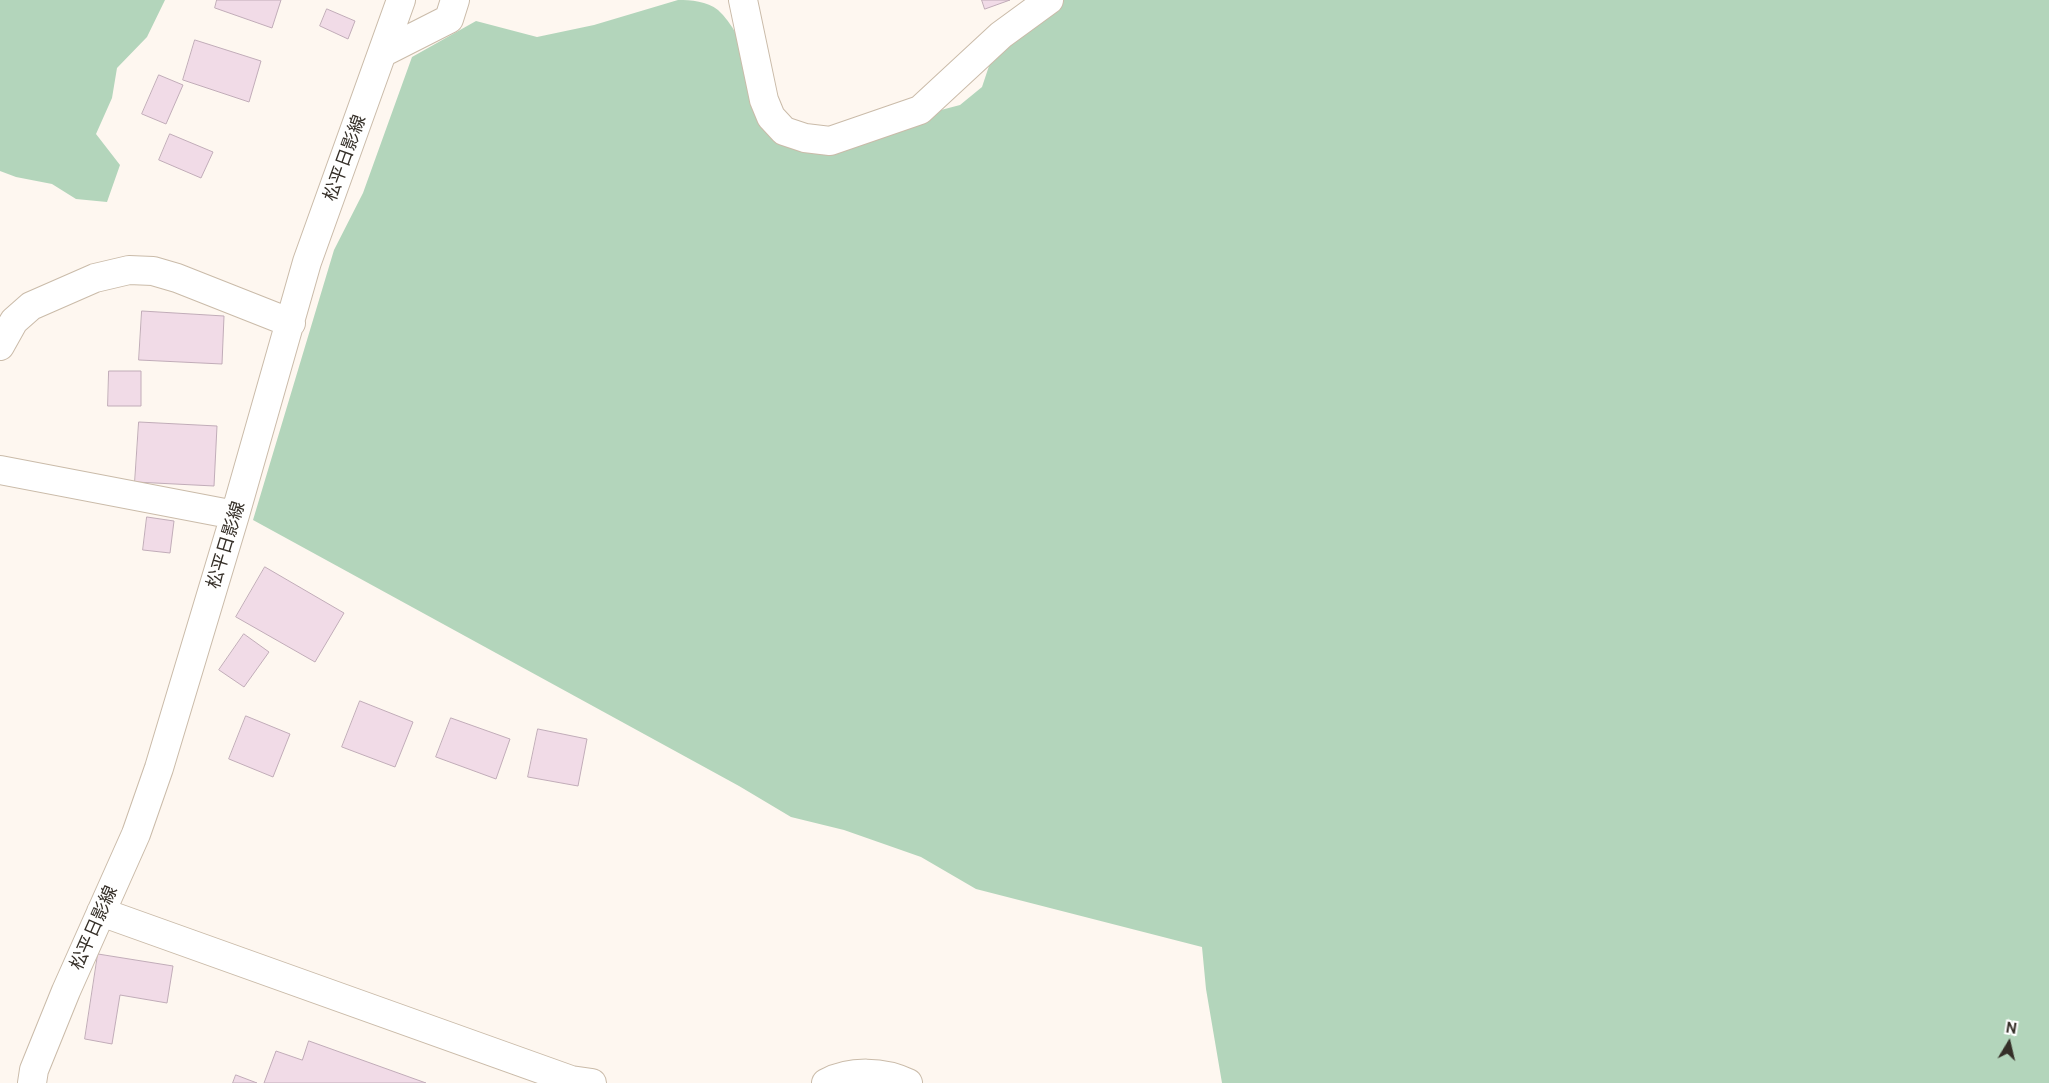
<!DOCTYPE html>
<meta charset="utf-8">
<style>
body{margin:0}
#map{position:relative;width:2049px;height:1083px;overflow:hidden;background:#fef7f0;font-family:"Public Sans",sans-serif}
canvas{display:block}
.north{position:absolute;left:1984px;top:1018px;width:50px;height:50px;-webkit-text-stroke:4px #fff;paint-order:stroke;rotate:9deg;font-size:14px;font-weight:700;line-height:20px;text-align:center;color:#352f28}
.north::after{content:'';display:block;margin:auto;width:18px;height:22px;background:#352f28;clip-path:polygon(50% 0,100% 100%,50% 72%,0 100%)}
</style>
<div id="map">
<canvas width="2049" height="1083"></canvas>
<div class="north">N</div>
</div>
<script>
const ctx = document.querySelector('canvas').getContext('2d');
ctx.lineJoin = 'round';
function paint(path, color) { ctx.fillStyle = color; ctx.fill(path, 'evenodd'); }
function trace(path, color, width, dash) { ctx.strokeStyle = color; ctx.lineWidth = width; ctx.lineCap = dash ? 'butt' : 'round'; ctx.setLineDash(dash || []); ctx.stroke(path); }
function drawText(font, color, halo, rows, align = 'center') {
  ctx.font = font + ' "Public Sans","Noto Sans JP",sans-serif'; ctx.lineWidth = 5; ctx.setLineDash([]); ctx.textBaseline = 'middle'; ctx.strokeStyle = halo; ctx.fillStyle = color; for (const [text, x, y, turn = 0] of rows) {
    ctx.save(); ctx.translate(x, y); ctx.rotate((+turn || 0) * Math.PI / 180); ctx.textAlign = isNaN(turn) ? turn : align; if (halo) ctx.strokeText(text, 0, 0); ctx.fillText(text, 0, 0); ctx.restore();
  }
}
paint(new Path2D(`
 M0,0H165L147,37L117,68L112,98L96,134L120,165L107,202L76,199L52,184L16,177L0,171Z
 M678,0C691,0 707,1 718,10C745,34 766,103 780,138L922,115L960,105L982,87L989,66L1004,42L1054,0H2049V1083H1222L1206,989L1202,947L976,889L921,857L844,830L791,817L739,786L253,520L334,250L363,193L412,57L476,21L537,37L594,25Z`), '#b3d5bb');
const building = new Path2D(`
 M217,0H281L272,28L215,8Z
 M982,0H1010L985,9Z
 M327,9L355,21L348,39L320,26Z
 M195,40L261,61L249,102L183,80Z
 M159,75L183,85L166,124L142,114Z
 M170,134L213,152L201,178L159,160Z
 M142,311L224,316L222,364L139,360Z
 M109,371H141V406H108Z
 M139,422L217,426L214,486L135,482Z
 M147,517L174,521L170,553L143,550Z
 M265,567L344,613L315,662L236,617Z
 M244,634L269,652L244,687L219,670Z
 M360,701L413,722L395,767L342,747Z
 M246,716L290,734L273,777L229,759Z
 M451,718L510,739L496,779L436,757Z
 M538,729L587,739L578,786L528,777Z
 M98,954L173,966L167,1003L120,995L112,1044L85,1039Z
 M309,1041L426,1083H264L276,1051L302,1060Z
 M236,1075L257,1083H233Z`);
paint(building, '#f1dbe7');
trace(building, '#c1acb8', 1);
const minor = new Path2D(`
 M743,0L764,100L771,117L784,131L805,138L830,141L920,110L1001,35L1049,0
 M382,53L449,19L455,0
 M0,346L14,321L31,306L95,278L129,270L153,271L177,278L291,323
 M0,470L235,515
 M101,912L571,1080L592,1083
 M32,1083L34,1070L66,991L136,834L159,768L235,515L307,262L401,0
 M826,1083C850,1070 884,1071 908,1083`);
trace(minor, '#cabba9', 30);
trace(minor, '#fff', 28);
drawText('18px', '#352f28', '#fff', [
 ["松平日影線",345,158,-70],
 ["松平日影線",226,545,-73],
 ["松平日影線",94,928,-66]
]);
</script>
